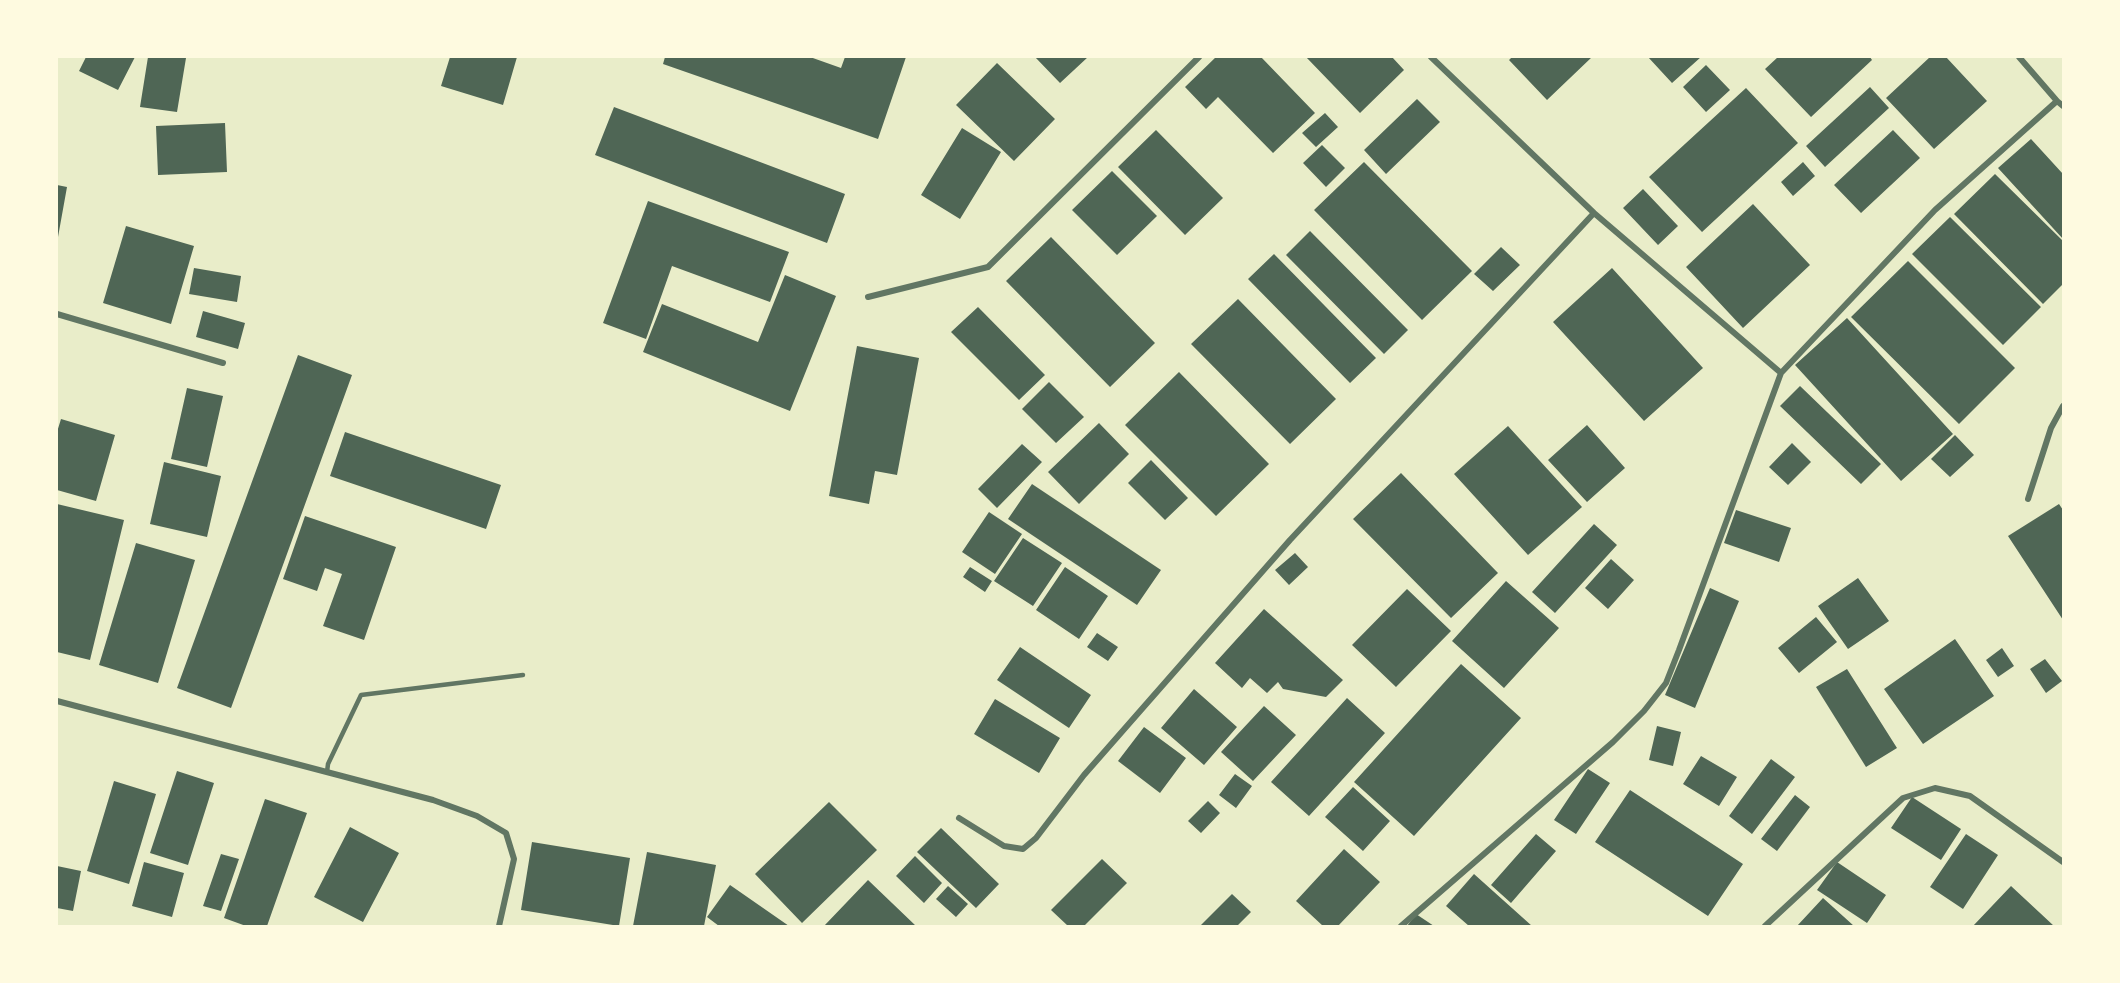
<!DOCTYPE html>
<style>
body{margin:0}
#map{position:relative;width:2120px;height:983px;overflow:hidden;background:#e9edc9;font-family:Bitter,serif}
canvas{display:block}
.frame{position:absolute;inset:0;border:58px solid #fefae0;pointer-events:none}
</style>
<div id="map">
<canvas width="2120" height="983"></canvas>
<div class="frame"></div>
</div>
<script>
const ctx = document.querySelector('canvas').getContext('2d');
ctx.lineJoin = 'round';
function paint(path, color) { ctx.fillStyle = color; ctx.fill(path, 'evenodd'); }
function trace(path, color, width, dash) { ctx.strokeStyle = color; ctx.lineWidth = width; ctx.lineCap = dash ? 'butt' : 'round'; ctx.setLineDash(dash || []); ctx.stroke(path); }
paint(new Path2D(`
 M86,57H135L118,90L79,71Z
 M148,57L186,58L177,112L140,107Z
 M450,57H517L503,105L441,86Z
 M665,57H810L841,68L845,57H906L878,139L663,64Z
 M1035,57H1088L1060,83Z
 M1216,57H1261L1315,113L1273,153L1218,97L1206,109L1185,87Z
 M1306,57H1392L1404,70L1360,113Z
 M1512,57H1592L1547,100L1509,60Z
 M1648,57H1701L1672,83Z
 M1778,57H1870L1872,60L1811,117L1765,69Z
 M1930,57H1946L1987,101L1934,149L1886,98Z
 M997,63L1055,119L1014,161L956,105Z
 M1706,65L1730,90L1706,112L1683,87Z
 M1870,87L1889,108L1825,167L1806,146Z
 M1746,88L1798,143L1702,232L1649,177Z
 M1417,99L1440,122L1386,174L1364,150Z
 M614,107L845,194L827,243L595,155Z
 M1325,113L1338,127L1316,147L1302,133Z
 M225,123L227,172L158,175L156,126Z
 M962,128L1001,152L960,219L921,195Z
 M1156,130L1223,198L1185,235L1118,167Z
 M1893,130L1920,158L1861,213L1834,185Z
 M2031,139L2063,174V239L1998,168Z
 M1322,145L1345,168L1326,187L1303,163Z
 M1364,162L1472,271L1422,320L1314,210Z
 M1803,162L1815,176L1793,196L1781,182Z
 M1112,171L1157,216L1117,255L1072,210Z
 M1995,174L2063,241V284L2043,304L1954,214Z
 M57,185L67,187L58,237H57Z
 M1643,189L1678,226L1658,245L1623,208Z
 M648,201L789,252L770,302L672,266L646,339L603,323Z
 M1753,204L1810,265L1743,328L1686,267Z
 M1950,217L2041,307L2003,345L1912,254Z
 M126,226L194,246L171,324L103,303Z
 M1310,231L1408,330L1384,354L1286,255Z
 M1051,237L1155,343L1110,387L1006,281Z
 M1501,247L1520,265L1493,291L1474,274Z
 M1274,254L1376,358L1350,383L1248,279Z
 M1908,261L2015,368L1959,424L1851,317Z
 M194,268L241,276L237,302L189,294Z
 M1612,268L1703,368L1644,421L1553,322Z
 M785,275L836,296L790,411L643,352L662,304L758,342Z
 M1238,299L1336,399L1290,444L1191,344Z
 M978,307L1045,375L1019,400L951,332Z
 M203,311L245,323L238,349L196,337Z
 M1847,318L1953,434L1901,481L1795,365Z
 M857,346L919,358L897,475L875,471L869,504L829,496Z
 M298,355L352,375L231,708L177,688Z
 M1179,372L1269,464L1216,516L1125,425Z
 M1049,382L1084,417L1056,443L1022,409Z
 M1800,386L1881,464L1861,484L1780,406Z
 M187,388L223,396L207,467L171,459Z
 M61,419L115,435L96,501L57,490V432Z
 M1099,423L1129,454L1079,504L1048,472Z
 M1587,425L1625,468L1587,502L1548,460Z
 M1508,426L1582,507L1528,555L1454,474Z
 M345,432L501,485L486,529L330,476Z
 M1955,435L1974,455L1950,477L1931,459Z
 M1792,443L1811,462L1788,485L1769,467Z
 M1022,444L1042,462L997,508L978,489Z
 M1151,460L1188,498L1165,520L1128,483Z
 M164,462L221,476L207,537L150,524Z
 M1401,473L1498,573L1451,618L1353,519Z
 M1032,484L1161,570L1137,605L1008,519Z
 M57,504L124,520L90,660L57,652Z
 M2059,504L2063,510V620L2008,536Z
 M1736,510L1791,528L1779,562L1724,543Z
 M989,512L1022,534L995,574L962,552Z
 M305,516L396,547L364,640L323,626L342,574L325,568L317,591L283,579Z
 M1594,524L1617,545L1555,613L1532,592Z
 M1023,538L1062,563L1033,606L994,581Z
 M136,543L195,560L158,683L99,665Z
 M1295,553L1308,567L1289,585L1275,570Z
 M1611,559L1634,580L1608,609L1585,588Z
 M970,567L992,581L985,592L963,577Z
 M1065,567L1108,596L1079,639L1036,610Z
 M1858,578L1889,621L1848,649L1818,606Z
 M1506,581L1559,628L1504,688L1452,641Z
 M1710,588L1739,601L1695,708L1665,695Z
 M1407,589L1451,631L1396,687L1352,645Z
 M1264,609L1343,680L1326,697L1283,689L1278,682L1267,693L1250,678L1242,688L1215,663Z
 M1816,617L1837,642L1799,673L1778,648Z
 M1097,633L1118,647L1108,661L1087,647Z
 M1955,639L1994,696L1923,744L1884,689Z
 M1020,647L1091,695L1069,728L997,680Z
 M2002,648L2014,666L1998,677L1986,660Z
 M2045,659L2062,681L2046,693L2030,669Z
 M1461,664L1521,718L1414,836L1354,782Z
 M1847,669L1897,748L1866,767L1816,687Z
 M1194,689L1237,727L1204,765L1161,728Z
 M1347,698L1385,733L1309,816L1271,782Z
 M995,699L1060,738L1039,773L974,734Z
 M1264,706L1296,735L1253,781L1221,752Z
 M1657,726L1681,732L1673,766L1649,760Z
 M1144,727L1186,758L1160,793L1118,761Z
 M1701,756L1737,777L1719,806L1683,784Z
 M1771,759L1795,777L1752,834L1729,816Z
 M1588,769L1610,783L1576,834L1554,820Z
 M177,771L214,783L188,865L150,853Z
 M1235,774L1252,786L1236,808L1219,795Z
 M114,781L156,794L129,884L87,871Z
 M1353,787L1390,821L1363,851L1325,817Z
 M1630,790L1743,864L1708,916L1595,842Z
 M1795,795L1810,807L1777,851L1761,839Z
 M1912,797L1961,829L1941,860L1891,828Z
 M265,799L307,813L267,926H246L224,918Z
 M1208,801L1220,813L1201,833L1188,821Z
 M829,802L877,850L802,923L755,874Z
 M350,827L399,853L363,922L314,897Z
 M941,828L999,884L976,908L917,852Z
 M1536,834L1556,851L1511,903L1491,885Z
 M1966,834L1998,855L1963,909L1930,887Z
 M532,842L630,858L619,926L521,910Z
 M1344,849L1380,882L1338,926H1323L1296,901Z
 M647,852L716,865L704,926H633Z
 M221,854L239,859L221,911L203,906Z
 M915,856L942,883L924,903L896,876Z
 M1102,859L1127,883L1084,926H1068L1051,910Z
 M144,862L184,873L172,917L132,906Z
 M1837,862L1886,895L1867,923L1817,890Z
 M57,866L81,871L73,911L57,908Z
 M1474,874L1532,926H1469L1446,906Z
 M868,880L916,926H824Z
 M730,885L789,926H719L707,917Z
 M948,886L968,904L956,917L936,899Z
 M2011,886L2054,926H1973Z
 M1232,894L1251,912L1237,926H1200Z
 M1823,898L1854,926H1797Z
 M1416,914L1434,926H1407Z`), '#4f6655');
trace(new Path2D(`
 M327,772L328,764L361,695L523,675`), '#617663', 4.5);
trace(new Path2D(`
 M1431,57L1594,213L1781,373
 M2019,57L2057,101
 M868,297L988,267L1199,57
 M57,314L223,363
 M2028,499L2051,428L2063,406
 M57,701L433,800L477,816L506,833L514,859L499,926
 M959,818L1004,846L1023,849L1036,838L1084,775L1290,540L1594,213
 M1401,926L1613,742L1644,711L1666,683L1679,650L1781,373L1935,210L2057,101L2063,106
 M1765,926L1903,798L1935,788L1970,796L2063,862`), '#617663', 6);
</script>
